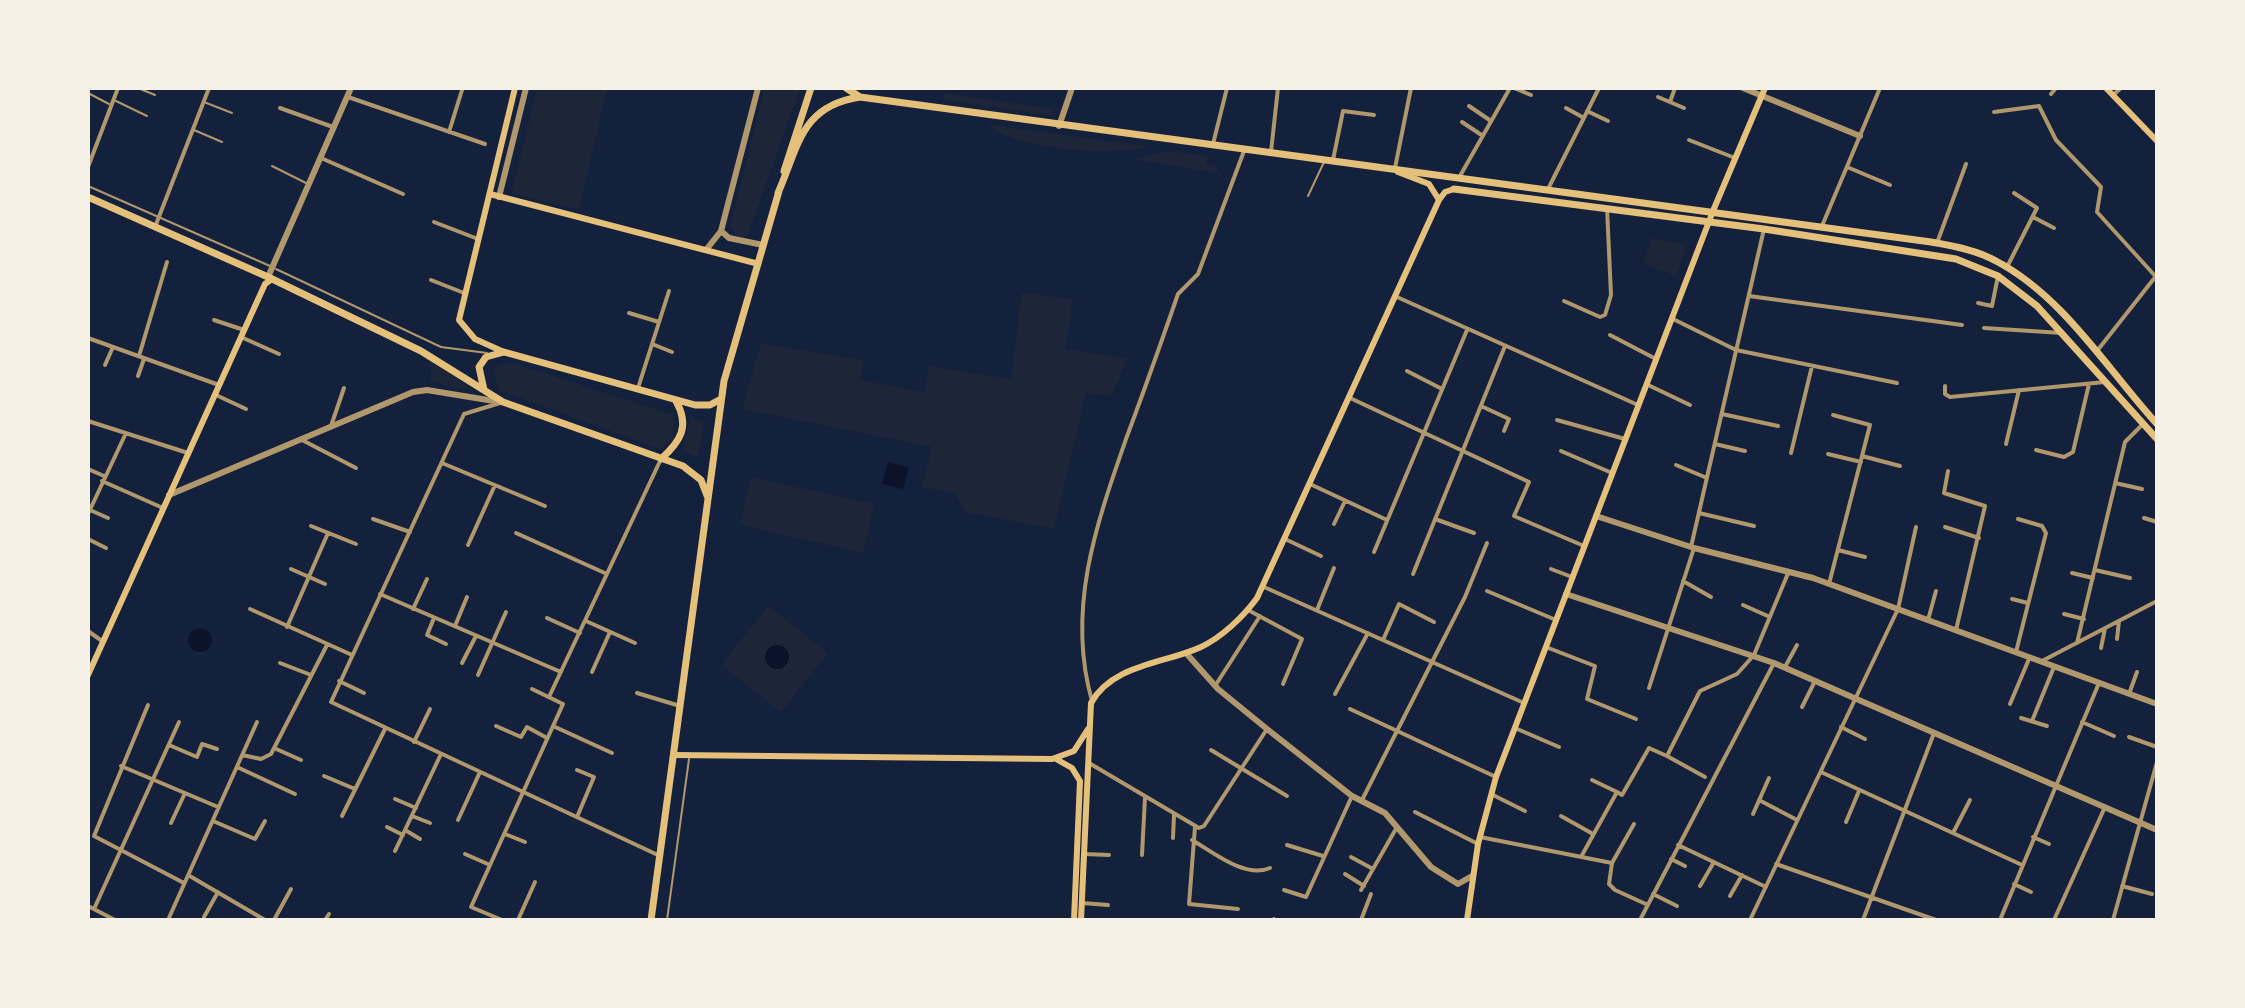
<!DOCTYPE html>
<style>
body{margin:0}
#map{position:relative;width:2245px;height:1008px;overflow:hidden;background:#14213d;font-family:Ubuntu,sans-serif}
canvas{display:block}
.frame{position:absolute;inset:0;border:90px solid #f6f1e7;pointer-events:none}
</style>
<div id="map">
<canvas width="2245" height="1008"></canvas>
<div class="frame"></div>
</div>
<script>
const ctx = document.querySelector('canvas').getContext('2d');
ctx.lineJoin = 'round';
function paint(path, color) { ctx.fillStyle = color; ctx.fill(path, 'evenodd'); }
function trace(path, color, width, dash) { ctx.strokeStyle = color; ctx.lineWidth = width; ctx.lineCap = dash ? 'butt' : 'round'; ctx.setLineDash(dash || []); ctx.stroke(path); }
paint(new Path2D(`
 M537,88H607L579,210L512,193Z
 M765,88H800L747,237L742,238L730,228Z
 M945,93L1054,109L1053,116L944,100Z
 M986,124L1150,147C1109,156 1021,151 986,124Z
 M1168,151L1207,156L1206,163L1216,166L1223,181L1217,173L1134,159Z
 M1652,238L1687,244L1676,276L1643,264Z
 M1022,293L1073,299L1065,349L1127,358L1112,396L1086,393L1054,529L965,512L955,493L922,487L932,447L742,409L761,343L863,360L860,380L924,392L929,366L1011,379Z
 M431,361L473,391L431,382Z
 M513,363L673,415V439L660,449L499,390L493,370L501,364Z
 M691,417L704,423L698,457L683,450Z
 M751,477L874,504L863,553L740,525Z
 M768,606L828,653L781,712L721,665Z`), '#1d2539');
paint(new Path2D(`
 M888,462L909,467L903,489L882,484Z
 M188 640a12 12 0 1 1 24 0a12 12 0 1 1-24 0Z
 M765 657a12 12 0 1 1 24 0a12 12 0 1 1-24 0Z`), '#0b132b');
trace(new Path2D(`
 M138,88L155,95
 M88,93L109,104
 M116,101L147,116
 M204,102L232,113
 M194,130L222,142
 M272,166L308,184
 M88,186L270,266
 M1308,196L1324,162
 M276,269L441,347L487,353
 M667,920L689,759`), '#b1986c', 2);
trace(new Path2D(`
 M1514,88L1531,95
 M2051,94L2056,88
 M2113,95L2121,88
 M348,97L485,144
 M1658,97L1684,108
 M1670,102L1675,88
 M1469,106L1491,121
 M280,108L333,127
 M1566,108L1584,118
 M1587,111L1608,121
 M1994,112L2039,106L2056,140L2101,187L2097,212L2157,278
 M1462,122L1483,136
 M449,132L462,90
 M1689,140L1735,158
 M1213,144L1227,88
 M1271,152L1278,88
 M321,158L403,194
 M1333,160L1343,111L1374,115
 M88,167L118,88
 M1847,167L1890,185
 M1395,168L1411,88
 M1460,176L1510,88
 M1548,189L1599,88
 M2033,217L2054,228
 M434,222L478,239
 M1822,226L1880,88
 M155,227L209,88
 M1937,243L1966,164
 M2007,267L2037,208L2014,193
 M431,280L464,293
 M1749,296L1962,325
 M1397,297L1638,405
 M1564,301L1600,317L1605,315L1611,295L1607,208
 M1978,303L1992,306L1998,276
 M629,313L659,322
 M1671,318L1736,350L1897,383
 M214,320L244,330
 M1984,328L2062,333
 M1610,335L1656,359
 M241,337L279,354
 M88,338L219,385
 M652,344L672,352
 M2097,351L2156,276
 M139,356L167,262
 M105,365L113,347
 M1407,371L1442,389
 M138,376L144,359
 M1646,384L1690,405
 M1945,386V394L1950,397L2105,382
 M638,388L669,291
 M216,395L246,409
 M1348,397L1529,482L1514,516L1584,546
 M500,403L464,414L331,702L660,856
 M1481,406L1509,419L1504,431
 M1722,414L1778,426
 M1557,420L1625,439
 M88,421L188,453
 M331,426L344,388
 M302,440L356,468
 M1715,444L1745,451
 M2006,444L2019,390
 M2036,450L2064,457L2073,452L2089,384
 M1561,451L1612,473
 M1791,453L1812,366
 M1828,454L1861,462
 M1862,456L1900,466
 M442,463L545,506
 M1676,465L1707,478
 M88,469L104,476
 M1948,471L1944,493L1985,506L1956,630
 M102,481L163,508
 M2115,483L2142,489
 M1310,484L1387,520
 M90,510L108,518
 M1699,513L1754,526
 M88,514L126,433
 M2144,518L2157,522
 M373,519L410,532
 M1435,519L1474,533
 M1334,524L1345,501
 M311,526L356,544
 M1945,527L1979,538
 M516,533L607,574
 M88,539L106,548
 M1285,539L1321,556
 M468,545L495,485
 M1691,547L1764,229
 M1838,550L1865,557
 M1374,552L1467,330
 M291,569L325,584
 M1551,569L1572,577
 M2095,570L2130,578
 M2072,573L2093,578
 M1413,574L1505,346
 M1683,581L1711,597
 M1829,584L1870,425L1833,415
 M1264,587L1524,703
 M1487,591L1556,620
 M380,594L561,672
 M2012,599L2028,603
 M1743,605L1770,617
 M250,609L352,655
 M413,609L427,579
 M1248,610L1302,639L1283,684
 M1317,610L1334,568
 M2064,614L2084,619
 M434,618L427,635L446,644
 M547,618L580,633
 M1928,620L1936,591
 M586,621L635,643
 M455,626L467,597
 M287,627L328,533
 M88,631L102,641
 M2117,639L2119,621
 M1383,640L1399,604L1434,622
 M2077,643L2125,442L2143,424
 M1546,647L1595,666L1587,699L1636,719
 M2101,648L2105,628
 M2016,652L2046,533L2042,526L2018,519
 M2042,661L2157,601
 M280,663L311,675
 M462,663L476,636
 M1785,667L1797,645
 M592,672L610,632
 M478,675L506,612
 M339,681L364,693
 M1215,686L1260,616
 M1649,688L1694,548
 M637,693L680,706
 M1335,694L1368,633
 M2129,694L2137,672
 M549,697L661,459
 M1092,701C1066,610 1096,525 1126,439C1144,391 1161,343 1178,294L1198,274L1244,151
 M2010,704L2029,659
 M148,705L94,836L184,883
 M1802,707L1815,681
 M1350,709L1496,777
 M2021,718L2047,726
 M2032,721L2054,667
 M2082,722L2114,736
 M496,726L521,737L527,727L547,738
 M553,726L612,753
 M1841,727L1865,739
 M1515,728L1559,747
 M2129,737L2157,747
 M414,742L430,709
 M169,745L197,757L202,744L217,749
 M274,748L301,760
 M1211,750L1287,796
 M242,755L261,759L271,754L327,645
 M1667,756L1705,777
 M1089,763L1199,828L1204,826L1267,729
 M121,766L218,807
 M237,767L295,794
 M577,770L594,777L577,817
 M1821,772L2022,865
 M324,776L355,789
 M1592,780L1617,792
 M1617,792L1622,795L1649,748L1667,756L1700,691L1737,674L1754,655L1789,571
 M1491,794L1525,811
 M395,799L416,808
 M1362,800L1465,597L1487,543
 M1759,800L1797,820
 M1415,812L1478,844
 M1753,814L1769,778
 M342,816L385,729
 M412,816L430,823
 M1561,816L1593,834
 M458,820L480,772
 M213,821L255,839L265,821
 M1846,822L1859,791
 M171,823L185,793
 M1634,824L1612,863L1609,884L1615,890L1648,905
 M387,827L403,835
 M1195,827L1189,904L1238,909
 M405,830L420,839
 M1953,833L1970,800
 M505,834L525,842
 M1480,837L1612,863
 M2033,837L2049,844
 M1173,838L1174,815
 M1192,840C1213,852 1245,879 1270,868
 M1287,845L1323,856
 M1678,845L1766,887
 M395,851L441,754
 M465,854L490,865
 M1084,854L1109,855
 M1142,855L1145,797
 M1351,857L1373,869
 M1581,857L1617,792
 M1671,859L1685,866
 M1776,864L1936,920
 M1345,874L1364,886
 M188,875L265,920
 M2014,884L2031,892
 M1700,886L1714,862
 M2122,886L2152,894
 M1284,890L1306,897L1352,796
 M1361,890L1397,827
 M1653,894L1677,906
 M1730,896L1742,875
 M1082,903L1108,905
 M88,906L115,920
 M94,909L179,722
 M204,917L218,892
 M168,920L257,722
 M274,920L291,889
 M325,920L329,914
 M502,920L471,907L563,704L532,689
 M518,920L535,882
 M1274,920V919
 M1361,920L1371,894
 M1640,920L1774,663
 M1750,920L1898,609L1916,527
 M1863,920L1934,733
 M2000,920L2099,683
 M2054,920L2105,807
 M2113,920L2157,762`), '#b1986c', 4);
trace(new Path2D(`
 M1743,88L1860,136
 M1059,126L1072,88
 M499,197L526,88
 M721,231L729,238L763,245
 M706,250L721,231L758,88
 M268,277L351,88
 M169,495L413,392L427,390L500,402
 M1596,516L1694,548L1813,578L2157,704
 M1566,594L1774,663L2157,830
 M1186,653L1218,689L1267,729L1352,796L1385,813L1431,867L1458,884L1472,876`), '#b1986c', 6);
trace(new Path2D(`
 M2106,88L2157,141
 M1398,172L1429,184L1439,200
 M490,194L755,263
 M504,352L475,339L459,320L515,88
 M88,675L265,284L272,279
 M674,755L1052,759L1074,751L1088,729
 M1056,759L1072,768L1080,781L1074,920
 M1081,920L1091,703C1113,664 1164,664 1201,647C1222,637 1243,617 1257,598L1439,200L1445,192L1454,189
 M1467,920L1478,844L1496,777L1713,211L1765,88`), '#e5c07b', 6);
trace(new Path2D(`
 M846,88L860,97
 M784,171L811,88
 M1454,189L1764,229L1956,259L1998,276L2037,306L2157,439
 M778,193C799,145 801,106 860,97L1931,242C1953,246 1977,250 1996,261C2063,296 2107,369 2157,424
 M88,197L268,277L421,351L503,402L683,466L701,480L708,498
 M484,390L479,367L486,357L504,352L695,405H710L721,399
 M661,459C681,441 690,426 676,401
 M651,920L724,381L779,191`), '#e5c07b', 7);
</script>
